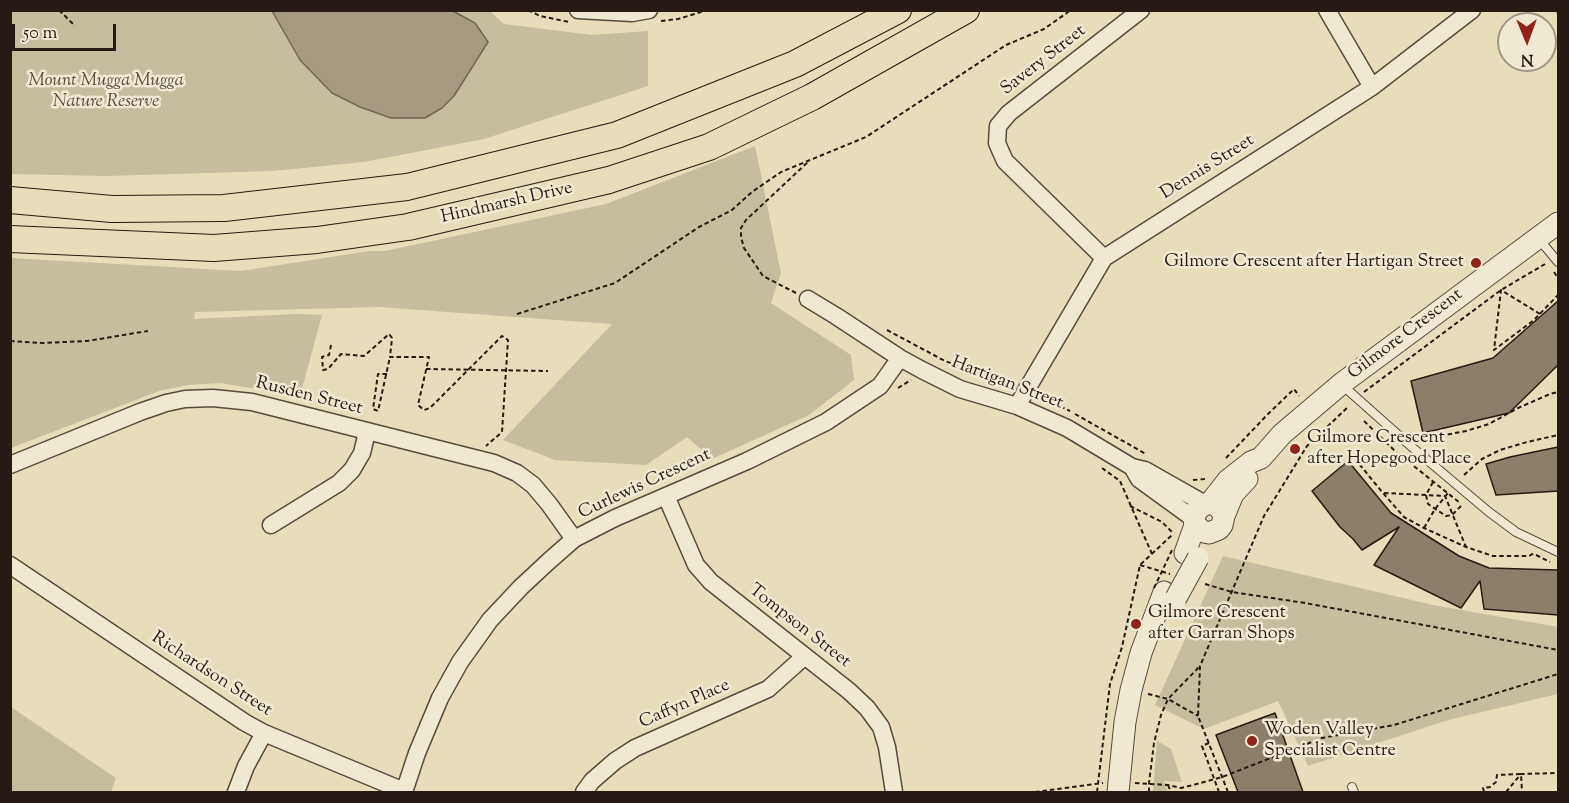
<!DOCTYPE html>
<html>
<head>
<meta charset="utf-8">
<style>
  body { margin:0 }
  #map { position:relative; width:1569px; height:803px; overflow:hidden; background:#e7ddbb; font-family:"Sorts Mill Goudy",serif }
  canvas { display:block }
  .frame { position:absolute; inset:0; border:12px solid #271a14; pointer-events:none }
  .north { position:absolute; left:1497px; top:12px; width:60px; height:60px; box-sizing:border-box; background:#efe9d3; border:2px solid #9f9687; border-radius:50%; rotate:179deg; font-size:16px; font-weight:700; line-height:24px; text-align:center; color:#271a14 }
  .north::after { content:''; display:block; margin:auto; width:21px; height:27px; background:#8f2418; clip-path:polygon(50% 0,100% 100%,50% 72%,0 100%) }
  .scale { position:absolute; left:12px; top:24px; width:104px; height:27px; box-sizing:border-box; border:3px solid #271a14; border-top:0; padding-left:8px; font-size:18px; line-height:21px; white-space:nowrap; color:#271a14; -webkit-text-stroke:4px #efe9d3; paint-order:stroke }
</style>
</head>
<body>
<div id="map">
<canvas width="1569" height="803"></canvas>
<div class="frame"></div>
<div class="north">N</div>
<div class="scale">50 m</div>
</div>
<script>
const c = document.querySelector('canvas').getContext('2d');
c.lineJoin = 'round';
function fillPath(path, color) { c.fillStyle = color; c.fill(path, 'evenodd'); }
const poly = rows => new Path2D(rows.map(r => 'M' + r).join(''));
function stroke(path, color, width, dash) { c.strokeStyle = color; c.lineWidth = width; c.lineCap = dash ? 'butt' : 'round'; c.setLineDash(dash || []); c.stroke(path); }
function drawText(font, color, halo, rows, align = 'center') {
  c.font = font + ' "Sorts Mill Goudy",serif'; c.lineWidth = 5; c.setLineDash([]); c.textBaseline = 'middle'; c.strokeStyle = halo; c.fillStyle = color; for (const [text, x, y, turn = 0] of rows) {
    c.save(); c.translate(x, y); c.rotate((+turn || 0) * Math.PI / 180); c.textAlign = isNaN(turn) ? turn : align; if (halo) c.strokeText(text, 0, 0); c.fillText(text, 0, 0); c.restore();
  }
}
fillPath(poly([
  [489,10,504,24,592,35,648,31,648,86,484,139,364,162,273,171,107,176,11,174,11,11],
  [755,146,781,273,771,303,851,355,854,380,809,415,712,459,687,437,646,465,555,460,503,440,612,324,379,307,195,312,194,319,296,314,322,315,300,396,220,383,188,385,159,391,11,448,11,258,241,271,369,251,385,251,606,204],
  [1223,556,1433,605,1558,627,1558,694,1448,720,1308,766,1278,701,1204,729,1155,705],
  [11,707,116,778,111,792,11,792],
  [1157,741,1171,749,1182,782,1164,781,1168,792,1153,792]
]), '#c6bc9f');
const water = poly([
  [272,11,453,11,475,23,488,42,454,96,442,108,425,118,391,118,360,107,332,93,300,60,272,11]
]);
fillPath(water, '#a69b82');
stroke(water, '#736756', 1.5);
const building = poly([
  [1558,301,1558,365,1509,413,1423,433,1411,381,1493,358,1558,301],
  [1558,447,1558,491,1496,495,1486,464,1510,457,1558,447],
  [1348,461,1391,513,1459,556,1489,568,1558,570,1558,615,1484,609,1480,581,1461,608,1374,565,1399,527,1362,550,1353,539,1340,527,1312,491,1348,461],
  [1275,713,1303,792,1238,792,1216,735,1275,713]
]);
fillPath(building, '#8b7f6b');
stroke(building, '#271a14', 1.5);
const service = poly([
  [1538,238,1558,262],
  [1341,384,1413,448,1489,512,1516,532,1558,552],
  [1352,787,1354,792]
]);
const minor = poly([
  [578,10,632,13,649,10],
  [1327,10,1372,87],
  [1104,258,1005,161,997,143,998,126,1009,113,1141,10],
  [808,299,836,316,900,358,922,370,960,389,1017,406,1067,428,1132,467,1145,470,1205,504],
  [1017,406,1104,258,1372,87,1472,10],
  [10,465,140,412,166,403,185,399,213,398,252,402,494,463,517,473,533,485,549,504,574,539],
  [1132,467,1139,479,1194,519],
  [666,496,696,565,711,582,849,691,867,708,881,727,887,747,894,792],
  [271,525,339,483,352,470,362,453,367,432],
  [10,565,244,722,264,733,404,791],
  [236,792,246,766,264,733],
  [404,792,417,753,440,698,460,662,490,620,521,587,549,561,574,539,615,518,747,461,826,422,880,386,900,358],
  [584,792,592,781,615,761,635,748,768,689,805,656]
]);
const tertiary = poly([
  [1210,503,1228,480,1251,462,1261,458,1282,434,1341,384,1558,223],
  [1224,516,1222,511,1215,504,1205,504,1197,510,1194,519,1195,525,1204,532,1209,533,1219,529,1222,525,1224,516,1233,494,1247,479],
  [1185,553,1195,525],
  [1118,792,1125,722,1131,690,1141,653,1164,592]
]);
const primary = poly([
  [10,200,112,209,224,208,407,187,617,135,795,64,898,10],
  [10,239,214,248,317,240,408,227,609,180,709,147,812,97,966,10]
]);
stroke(service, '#574b3e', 10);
stroke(minor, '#574b3e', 19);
stroke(tertiary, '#574b3e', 23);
stroke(primary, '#271a14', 28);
stroke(poly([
  [59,10,75,26],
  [528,10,540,16,569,22],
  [1557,10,1558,14],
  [661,21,678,19,708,10],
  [1554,272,1558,278],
  [796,293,763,276,744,248,741,237,741,228,746,220,809,161],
  [517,314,615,283,699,227,732,210,752,192,781,172,866,137,1006,45,1044,29,1071,10],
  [1540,314,1501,290,1494,350,1534,320,1558,295],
  [887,330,945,361,1013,386],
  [10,341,42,343,87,341,148,331],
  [331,345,329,355,322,357,323,370,328,369,341,354,364,356,389,334,392,338,390,357,429,357,418,405,424,410,430,408,502,336,508,340,502,432,486,446],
  [426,369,548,371],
  [387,374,378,374,373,409,378,411,390,357],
  [898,388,911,380],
  [1364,392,1501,290,1545,264],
  [1040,397,1070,411],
  [1075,414,1146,454],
  [1364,421,1395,451,1460,503],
  [1420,440,1421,437,1425,436,1445,435,1466,431,1489,424,1518,408,1550,394,1558,392],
  [1362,457,1360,465,1383,493,1404,517,1424,528,1466,547,1493,556,1529,556,1534,553],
  [1226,458,1268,414,1294,389,1299,396],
  [1102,468,1120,481,1152,554],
  [1464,475,1482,459,1500,450,1527,442,1558,435],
  [1193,480,1205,479],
  [1433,482,1426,495,1428,504,1446,516,1452,515,1462,505],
  [1384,493,1445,496,1466,547],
  [1130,506,1162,522,1173,533],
  [1424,528,1435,509,1448,493],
  [1536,555,1550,562],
  [1140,565,1170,574],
  [1205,584,1232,592,1305,603,1558,650],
  [1148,694,1168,699,1200,666],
  [1209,743,1202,746,1219,792],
  [1135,783,1168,785,1181,788,1193,785,1222,777,1322,738,1394,725,1558,674],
  [1168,785,1171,792],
  [1035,792,1103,783],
  [1097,792,1110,684,1122,647,1140,565,1172,535],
  [1149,792,1149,783,1154,743,1161,715,1168,699,1198,716],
  [1228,792,1198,716,1200,666,1264,516,1307,446,1349,406],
  [1484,792,1483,788,1490,787,1496,782,1497,775,1521,774,1522,792],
  [1506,792,1521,774,1558,773]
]), '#271a14', 2, [4.5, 3]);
stroke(service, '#efe9d3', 8);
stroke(minor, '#efe9d3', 16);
stroke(tertiary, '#efe9d3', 21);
stroke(primary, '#e7ddbb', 26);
const tertiaryBridge = poly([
  [1176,598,1198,558]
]);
stroke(tertiaryBridge, '#574b3e', 23, []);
stroke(poly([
  [1154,588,1173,548]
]), '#271a14', 2, [4.5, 3]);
stroke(tertiaryBridge, '#efe9d3', 21);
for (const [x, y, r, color] of [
  [1476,263,6,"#8f2418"],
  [1295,449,6,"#8f2418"],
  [1136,624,6,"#8f2418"],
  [1252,741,6,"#8f2418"]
]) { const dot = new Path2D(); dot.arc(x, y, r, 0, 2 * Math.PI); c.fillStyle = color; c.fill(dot); stroke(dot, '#efe9d3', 2); }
drawText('18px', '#271a14', '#efe9d3', [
  ["Savery Street",1044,61,-38],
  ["Dennis Street",1208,168,-32],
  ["Hindmarsh Drive",507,204,-13],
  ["Gilmore Crescent",1406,335,-37],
  ["Hartigan Street",1007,384,21],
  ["Rusden Street",309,397,14],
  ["Curlewis Crescent",645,485,-25],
  ["Tompson Street",799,627,38],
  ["Richardson Street",211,675,33],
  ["Caffyn Place",685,705,-24]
]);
drawText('italic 18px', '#574b3e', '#efe9d3', [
  ["Mount Mugga Mugga",106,82],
  ["Nature Reserve",106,103]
]);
drawText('18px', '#271a14', '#efe9d3', [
  ["Gilmore Crescent after Hartigan Street",1464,263,"right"],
  ["Gilmore Crescent",1307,439],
  ["after Hopegood Place",1307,460],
  ["Gilmore Crescent",1148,614],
  ["after Garran Shops",1148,635],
  ["Woden Valley",1264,731],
  ["Specialist Centre",1264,752]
], 'left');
</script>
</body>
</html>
